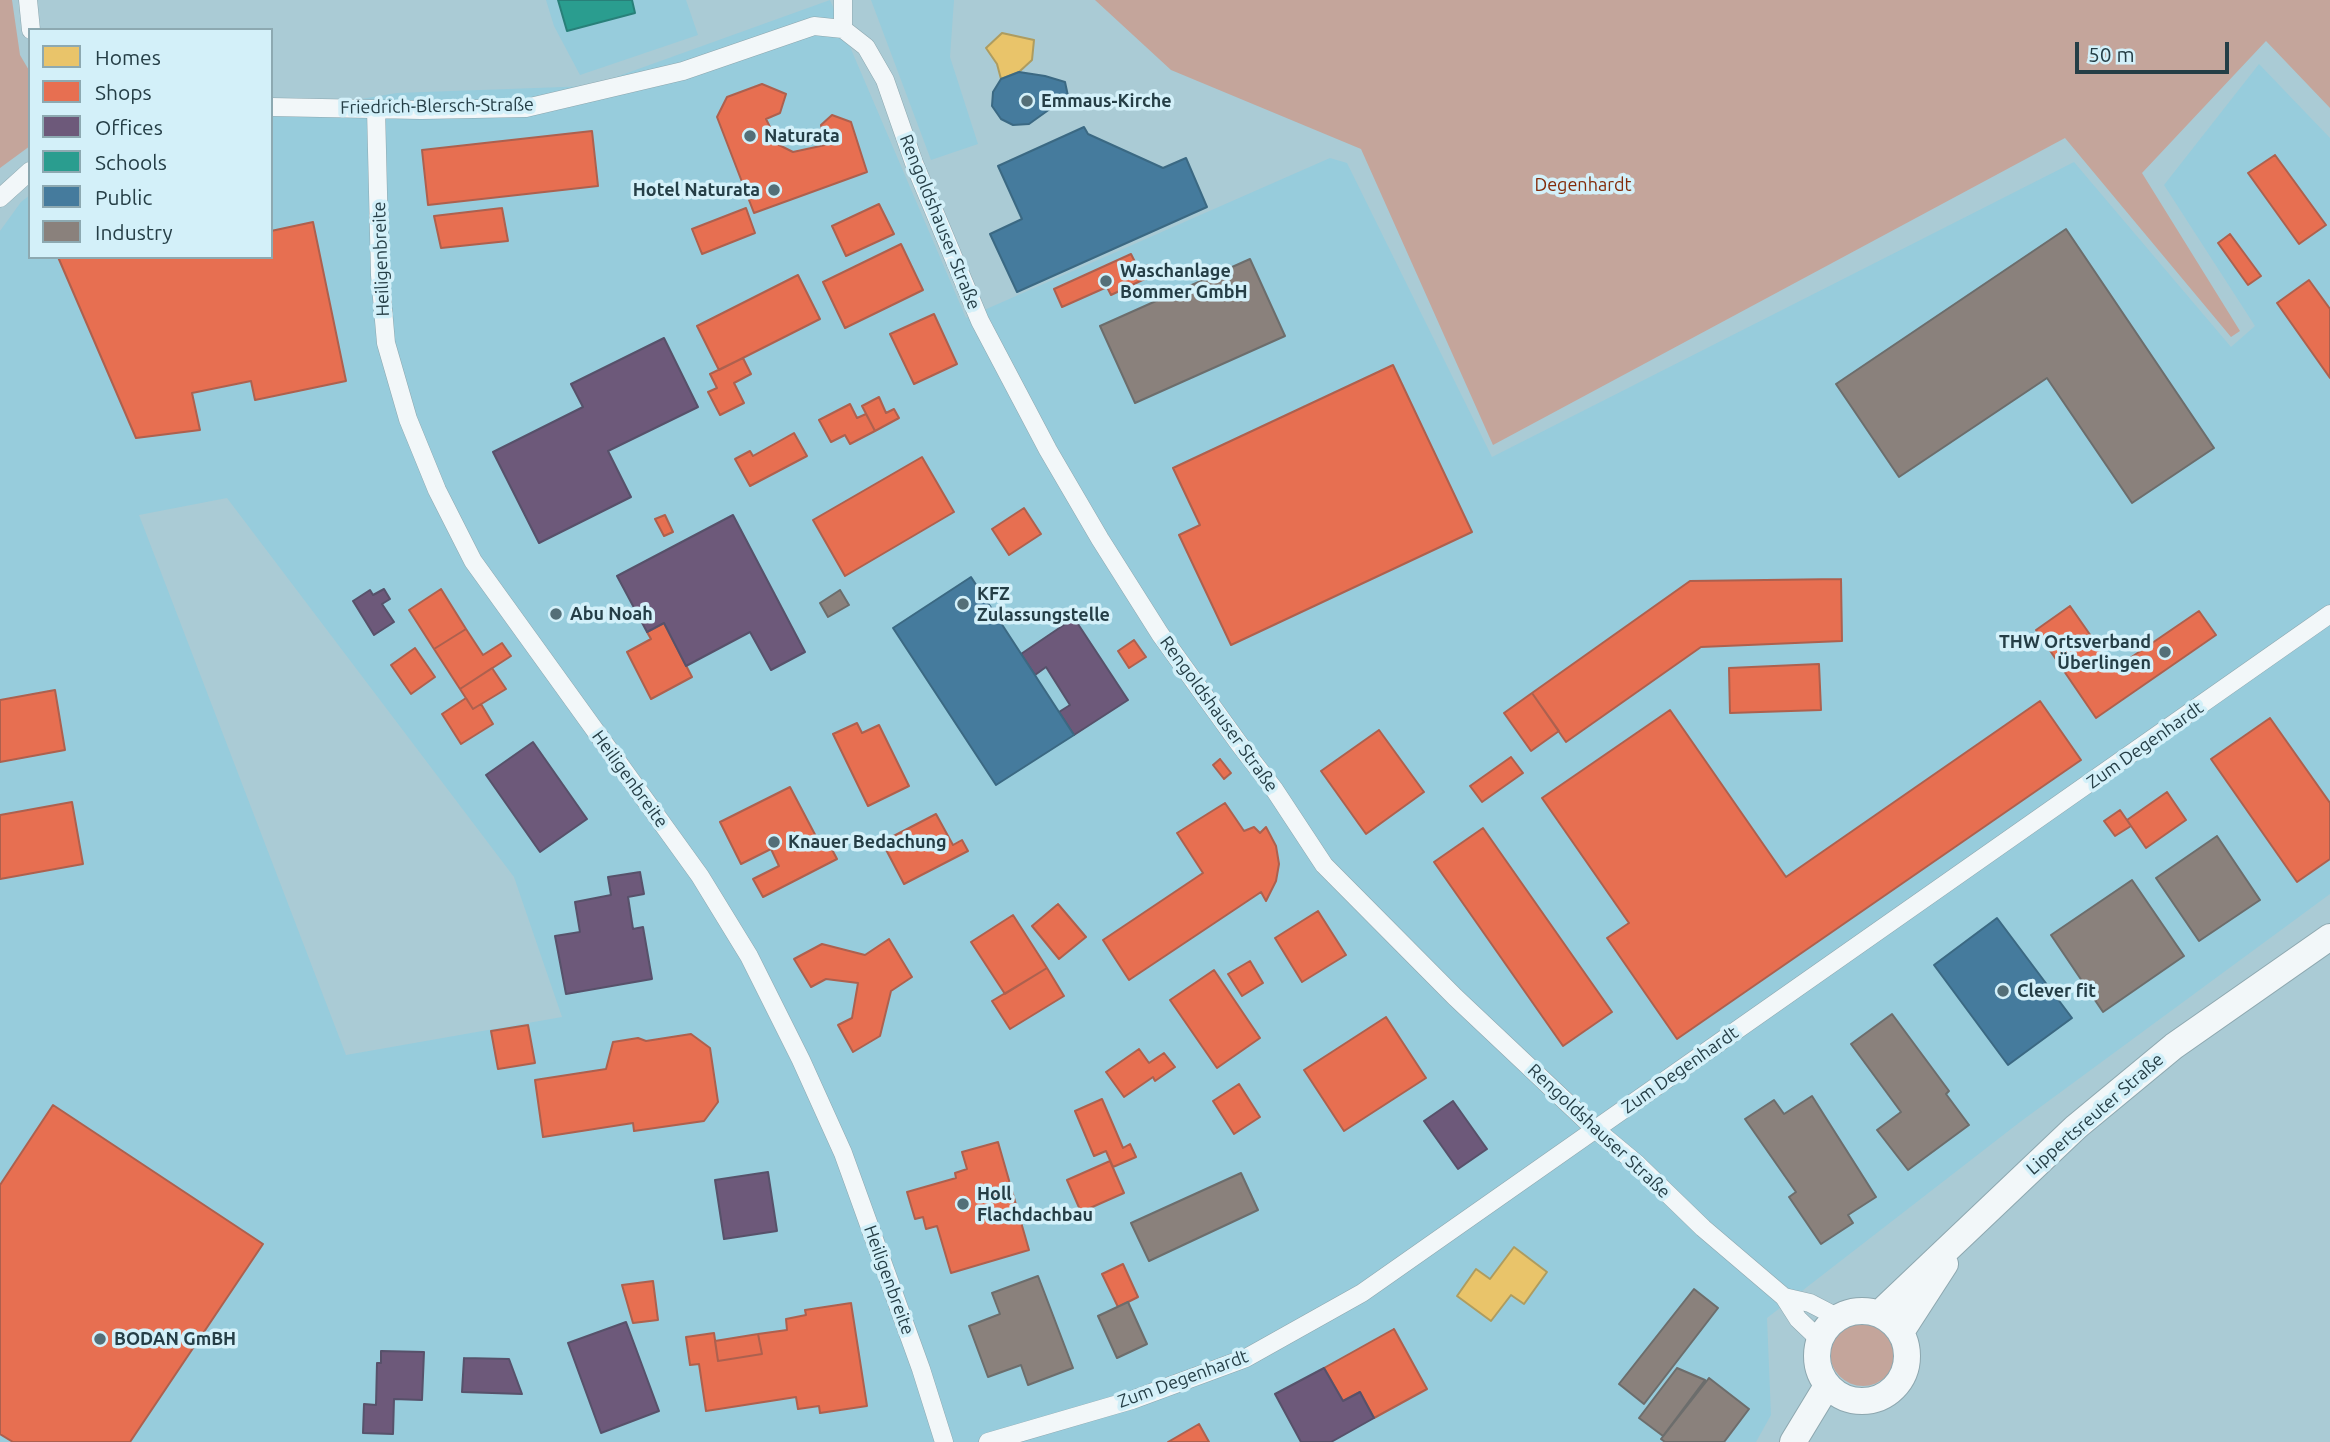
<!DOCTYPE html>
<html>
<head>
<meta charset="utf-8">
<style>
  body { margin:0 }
  #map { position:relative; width:2330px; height:1442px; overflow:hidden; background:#aacbd5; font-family:Ubuntu,sans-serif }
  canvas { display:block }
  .legend { position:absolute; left:28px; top:28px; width:245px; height:231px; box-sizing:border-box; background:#d3f0f9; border:2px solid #8da9b1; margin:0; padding:9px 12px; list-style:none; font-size:21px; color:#253e46 }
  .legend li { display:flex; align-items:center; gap:14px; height:35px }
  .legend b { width:35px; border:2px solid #8da9b1 }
  .scale { position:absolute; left:2075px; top:42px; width:154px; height:32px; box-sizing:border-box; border:4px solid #253e46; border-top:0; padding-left:9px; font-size:21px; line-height:24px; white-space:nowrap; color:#253e46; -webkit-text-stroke:5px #d3f0f9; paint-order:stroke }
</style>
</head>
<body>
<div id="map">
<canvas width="2330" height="1442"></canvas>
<ul class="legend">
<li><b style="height:19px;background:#e9c46a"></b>Homes</li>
<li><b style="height:19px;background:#e76f51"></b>Shops</li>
<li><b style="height:19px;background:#6d597a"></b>Offices</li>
<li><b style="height:19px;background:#2a9d8f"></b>Schools</li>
<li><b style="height:19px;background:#457b9d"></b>Public</li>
<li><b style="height:19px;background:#8a817c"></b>Industry</li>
</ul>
<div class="scale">50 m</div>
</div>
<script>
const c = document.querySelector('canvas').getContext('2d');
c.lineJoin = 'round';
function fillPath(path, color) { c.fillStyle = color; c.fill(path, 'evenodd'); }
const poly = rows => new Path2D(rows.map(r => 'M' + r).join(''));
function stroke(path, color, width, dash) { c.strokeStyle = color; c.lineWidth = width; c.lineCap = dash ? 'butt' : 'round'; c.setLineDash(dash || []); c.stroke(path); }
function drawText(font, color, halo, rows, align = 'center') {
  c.font = font + ' Ubuntu,sans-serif'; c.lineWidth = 7; c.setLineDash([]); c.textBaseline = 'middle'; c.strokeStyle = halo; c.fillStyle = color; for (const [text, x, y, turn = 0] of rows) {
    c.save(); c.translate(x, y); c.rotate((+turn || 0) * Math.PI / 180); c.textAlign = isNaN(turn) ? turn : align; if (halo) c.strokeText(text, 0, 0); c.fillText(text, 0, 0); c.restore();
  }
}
fillPath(poly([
  [546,0,686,0,698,35,580,75,554,26],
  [830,0,966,318,1330,158,1347,163,1492,457,2074,162,2231,347,2255,326,2164,185,2259,64,2330,138,2330,894,2020,1122,1767,1318,1771,1415,1756,1442,0,1442,0,231,21,202,30,195,30,257,271,257,271,114,397,93,591,86],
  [227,498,514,877,562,1017,346,1055,139,515],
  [871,0,954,0,950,57,978,144,931,160]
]), '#97ccdc');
fillPath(poly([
  [0,0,12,0,20,55,30,72,30,146,0,168],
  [1095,0,2330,0,2330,108,2266,41,2142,173,2240,331,2231,337,2065,138,1493,445,1361,149,1171,70],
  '1830 1353a33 33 0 1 1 66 0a33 33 0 1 1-66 0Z'
]), '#c4a59b');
const homes = poly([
  [1002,33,1034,40,1032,60,1019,72,1001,79,997,64,986,48,1002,33],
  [1514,1247,1547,1272,1524,1304,1511,1295,1491,1321,1457,1296,1476,1269,1490,1279,1514,1247]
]);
fillPath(homes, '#e9c46a');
stroke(homes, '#ae9c5f', 2);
const shops = poly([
  [762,84,786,94,780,113,766,119,779,145,793,152,825,145,821,125,832,115,851,122,867,172,754,213,717,117,727,97,762,84],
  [592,131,598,186,428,205,422,150,592,131],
  [2275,155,2326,225,2299,244,2248,173,2275,155],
  [879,204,894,234,846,256,832,226,879,204],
  [502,208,508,241,441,248,434,216,502,208],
  [746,208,755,233,702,254,692,229,746,208],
  [313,222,346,381,255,400,251,381,192,393,200,430,136,438,58,257,271,257,271,231,313,222],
  [2230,234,2261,276,2248,285,2218,243,2230,234],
  [901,244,923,290,845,328,823,282,901,244],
  [1131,254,1139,270,1148,265,1153,275,1111,295,1107,287,1062,307,1054,289,1131,254],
  [798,275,820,319,719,370,697,326,798,275],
  [2309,280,2330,309,2330,378,2277,303,2309,280],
  [934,314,957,364,914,384,890,334,934,314],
  [743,358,751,374,734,383,744,403,720,415,708,392,717,388,710,374,743,358],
  [1393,365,1472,532,1231,645,1179,535,1200,525,1173,468,1393,365],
  [879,397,886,413,894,409,899,418,875,431,862,406,879,397],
  [850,404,857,418,866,414,875,431,850,444,845,435,831,442,819,420,850,404],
  [794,433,807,456,750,486,735,459,750,451,753,456,794,433],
  [922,457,954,512,845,576,813,520,922,457],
  [1024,508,1041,534,1009,555,992,529,1024,508],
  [665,515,673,532,664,536,655,519,665,515],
  [1841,579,1842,641,1701,647,1566,742,1532,693,1690,581,1841,579],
  [441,589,466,629,434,649,409,610,441,589],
  [2070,606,2114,669,2199,611,2216,635,2096,718,2036,630,2070,606],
  [664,623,692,677,651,699,627,652,651,639,647,632,664,623],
  [466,629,483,655,502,643,511,656,460,689,434,649,466,629],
  [1134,640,1146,657,1129,668,1118,651,1134,640],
  [415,648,435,677,411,694,391,665,415,648],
  [1819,664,1821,710,1730,713,1729,668,1819,664],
  [492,668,506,689,473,709,460,689,492,668],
  [55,690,65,750,0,762,0,700,55,690],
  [1532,693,1559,731,1531,751,1504,713,1532,693],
  [466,698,473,709,481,704,493,724,461,744,442,714,466,698],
  [2040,701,2081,760,1677,1039,1607,938,1629,923,1542,798,1670,710,1786,877,2040,701],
  [2270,718,2330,803,2330,859,2297,882,2211,759,2270,718],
  [857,723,862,733,879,725,909,786,868,806,833,734,857,723],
  [1379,730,1424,792,1366,834,1321,771,1379,730],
  [1511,757,1523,773,1482,802,1470,786,1511,757],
  [1220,759,1231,773,1224,779,1213,765,1220,759],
  [790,787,820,844,827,840,837,859,763,897,753,879,779,866,771,849,741,864,720,822,790,787],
  [2167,792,2186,820,2146,848,2127,820,2167,792],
  [72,802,83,864,0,879,0,815,72,802],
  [1225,803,1244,831,1254,827,1260,833,1266,827,1276,846,1279,864,1276,881,1266,901,1261,892,1129,980,1103,940,1203,873,1177,833,1225,803],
  [2120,810,2131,826,2115,836,2104,821,2120,810],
  [936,814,953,845,962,840,968,851,904,884,882,842,936,814],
  [1483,828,1612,1012,1563,1046,1434,862,1483,828],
  [1058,904,1086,937,1059,959,1032,926,1058,904],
  [1318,911,1346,955,1302,982,1275,938,1318,911],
  [1013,915,1047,968,1005,994,971,942,1013,915],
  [889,939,912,977,891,991,880,1036,853,1052,838,1025,852,1018,858,983,826,979,811,987,794,959,822,944,865,955,889,939],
  [1250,961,1263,983,1242,996,1228,974,1250,961],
  [1047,968,1064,996,1010,1029,992,1001,1047,968],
  [1214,970,1260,1038,1217,1068,1170,1000,1214,970],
  [1386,1017,1426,1078,1344,1131,1304,1070,1386,1017],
  [528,1025,535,1063,498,1069,491,1031,528,1025],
  [691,1034,710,1048,718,1102,704,1121,634,1131,633,1123,543,1137,535,1080,606,1069,613,1042,638,1038,646,1041,691,1034],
  [1139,1049,1149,1063,1164,1053,1175,1067,1155,1081,1153,1077,1124,1097,1106,1072,1139,1049],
  [1239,1084,1260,1117,1234,1134,1213,1101,1239,1084],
  [1102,1099,1123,1148,1130,1144,1136,1157,1113,1167,1106,1151,1094,1156,1075,1111,1102,1099],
  [53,1105,263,1244,130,1442,13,1442,0,1434,0,1185,53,1105],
  [998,1142,1029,1250,951,1273,937,1226,926,1229,923,1217,915,1219,907,1192,956,1178,955,1173,967,1169,962,1152,998,1142],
  [1110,1161,1124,1193,1081,1212,1067,1180,1110,1161],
  [1123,1264,1138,1297,1118,1307,1102,1274,1123,1264],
  [653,1281,658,1320,633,1323,622,1285,653,1281],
  [851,1303,867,1406,820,1413,819,1406,798,1409,796,1397,706,1411,699,1364,690,1365,686,1337,714,1333,718,1361,762,1354,758,1334,787,1330,786,1319,806,1315,805,1310,851,1303],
  [1394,1329,1427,1389,1374,1418,1360,1392,1343,1401,1324,1368,1394,1329],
  [758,1334,762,1354,718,1361,715,1341,758,1334],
  [1199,1424,1209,1442,1168,1442,1199,1424]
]);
fillPath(shops, '#e76f51');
stroke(shops, '#ad604e', 2);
const offices = poly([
  [664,338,698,407,608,451,631,497,539,543,493,452,583,407,571,384,664,338],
  [733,515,805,652,771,670,750,632,686,666,664,623,647,632,617,576,733,515],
  [384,589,390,599,382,604,394,622,374,635,353,601,370,590,373,595,384,589],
  [1074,618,1128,700,1074,735,1059,712,1070,705,1046,667,1035,675,1021,654,1074,618],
  [533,742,587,819,540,852,486,775,533,742],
  [640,872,644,894,628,897,633,929,643,927,652,979,566,994,555,936,580,932,575,902,611,895,608,877,640,872],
  [1453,1101,1487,1149,1458,1169,1424,1121,1453,1101],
  [768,1172,777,1231,724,1239,715,1180,768,1172],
  [626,1322,659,1411,601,1433,568,1343,626,1322],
  [381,1351,424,1352,422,1400,394,1399,393,1434,363,1433,364,1404,376,1405,377,1363,381,1363,381,1351],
  [464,1358,509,1359,522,1394,462,1392,464,1358],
  [1324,1368,1343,1401,1360,1392,1374,1418,1331,1442,1301,1442,1275,1394,1324,1368]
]);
fillPath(offices, '#6d597a');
stroke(offices, '#57516a', 2);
const schools = poly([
  [558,0,632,0,635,13,567,31,558,0]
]);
fillPath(schools, '#2a9d8f');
stroke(schools, '#288079', 2);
const public = poly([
  [1019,72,1045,76,1065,82,1068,96,1029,124,1013,125,1001,119,992,106,993,92,1001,79,1019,72],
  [1084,127,1088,134,1163,168,1186,158,1207,207,1017,292,990,234,1022,219,998,166,1084,127],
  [971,577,1074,735,996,785,893,628,971,577],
  [1997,918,2072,1018,2008,1065,1934,965,1997,918]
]);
fillPath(public, '#457b9d');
stroke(public, '#3b6983', 2);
const industry = poly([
  [2066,229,2214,448,2132,503,2047,378,1899,477,1836,384,2066,229],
  [1250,259,1285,336,1135,403,1100,326,1250,259],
  [840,590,849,605,828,617,820,603,840,590],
  [2217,836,2260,900,2199,941,2156,878,2217,836],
  [2132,880,2184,956,2103,1012,2051,935,2132,880],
  [1892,1014,1949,1091,1946,1094,1969,1125,1908,1170,1877,1130,1901,1112,1851,1044,1892,1014],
  [1812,1096,1876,1197,1848,1215,1853,1223,1821,1244,1789,1197,1796,1192,1745,1119,1774,1100,1784,1114,1812,1096],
  [1241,1173,1258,1210,1149,1261,1131,1223,1241,1173],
  [1038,1276,1073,1368,1028,1385,1021,1365,988,1377,969,1326,1000,1314,992,1293,1038,1276],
  [1694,1289,1718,1308,1644,1404,1619,1384,1694,1289],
  [1128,1302,1147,1344,1117,1358,1098,1316,1128,1302],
  [1677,1368,1705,1380,1663,1436,1639,1418,1677,1368],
  [1709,1378,1749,1409,1724,1442,1665,1442,1661,1439,1709,1378]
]);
fillPath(industry, '#8a817c');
stroke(industry, '#6c6d6c', 2);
const street = poly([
  [28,0,31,30],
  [843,29,866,47,885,80,914,163,980,321,1048,450,1100,539,1160,634,1240,745,1274,789,1324,865,1455,997,1595,1129,1637,1164,1703,1228,1784,1297,1798,1319,1819,1339],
  [843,29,843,0],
  [271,107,421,110,526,108,683,71,814,26,843,29],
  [376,109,380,275,386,343,408,419,437,490,473,561,700,876,749,956,801,1060,843,1153,921,1369,944,1442],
  [0,198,30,171],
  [1784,1297,1810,1303,1837,1317],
  [988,1442,1132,1400,1246,1358,1362,1293,2330,614]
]);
const secondary = poly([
  '1817 1356a45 45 0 1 1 90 0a45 45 0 1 1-90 0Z',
  [1879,1314,2076,1127,2174,1046,2330,937],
  [1901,1332,1945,1264],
  [1793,1442,1827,1386]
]);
stroke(street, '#8da7af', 19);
stroke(secondary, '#8da7af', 28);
stroke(street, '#f2f7f9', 18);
stroke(secondary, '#f2f7f9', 26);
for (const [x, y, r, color] of [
  [1027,101,7,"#546f78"],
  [750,136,7,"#546f78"],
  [774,190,7,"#546f78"],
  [1106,281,7,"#546f78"],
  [963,604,7,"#546f78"],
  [556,614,7,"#546f78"],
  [2165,652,7,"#546f78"],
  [774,842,7,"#546f78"],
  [2003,991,7,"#546f78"],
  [963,1204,7,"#546f78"],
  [100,1339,7,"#546f78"]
]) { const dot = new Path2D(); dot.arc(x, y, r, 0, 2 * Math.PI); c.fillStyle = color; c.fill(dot); stroke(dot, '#d3f0f9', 2.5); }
drawText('bold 18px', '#253e46', '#d3f0f9', [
  ["Emmaus-Kirche",1041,101],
  ["Naturata",764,136],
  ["Hotel Naturata",760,190,"right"],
  ["Waschanlage",1120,271],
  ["Bommer GmbH",1120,292],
  ["KFZ",977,594],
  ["Zulassungstelle",977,615],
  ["Abu Noah",570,614],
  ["THW Ortsverband",2151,642,"right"],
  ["Überlingen",2151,663,"right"],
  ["Knauer Bedachung",788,842],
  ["Clever fit",2017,991],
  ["Holl",977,1194],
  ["Flachdachbau",977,1215],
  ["BODAN GmBH",114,1339]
], 'left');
drawText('18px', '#253e46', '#d3f0f9', [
  ["Friedrich-Blersch-Straße",437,106,-1],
  ["Rengoldshauser Straße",940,222,68],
  ["Heiligenbreite",381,259,-92],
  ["Rengoldshauser Straße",1219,714,54],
  ["Zum Degenhardt",2145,745,-35],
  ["Heiligenbreite",630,779,54],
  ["Zum Degenhardt",1680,1070,-35],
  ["Lippertsreuter Straße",2095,1114,-41],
  ["Rengoldshauser Straße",1599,1131,43],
  ["Heiligenbreite",889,1280,70],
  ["Zum Degenhardt",1183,1379,-20]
]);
drawText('18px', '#832b09', '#d3f0f9', [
  ["Degenhardt",1583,185]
]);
</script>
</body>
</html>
